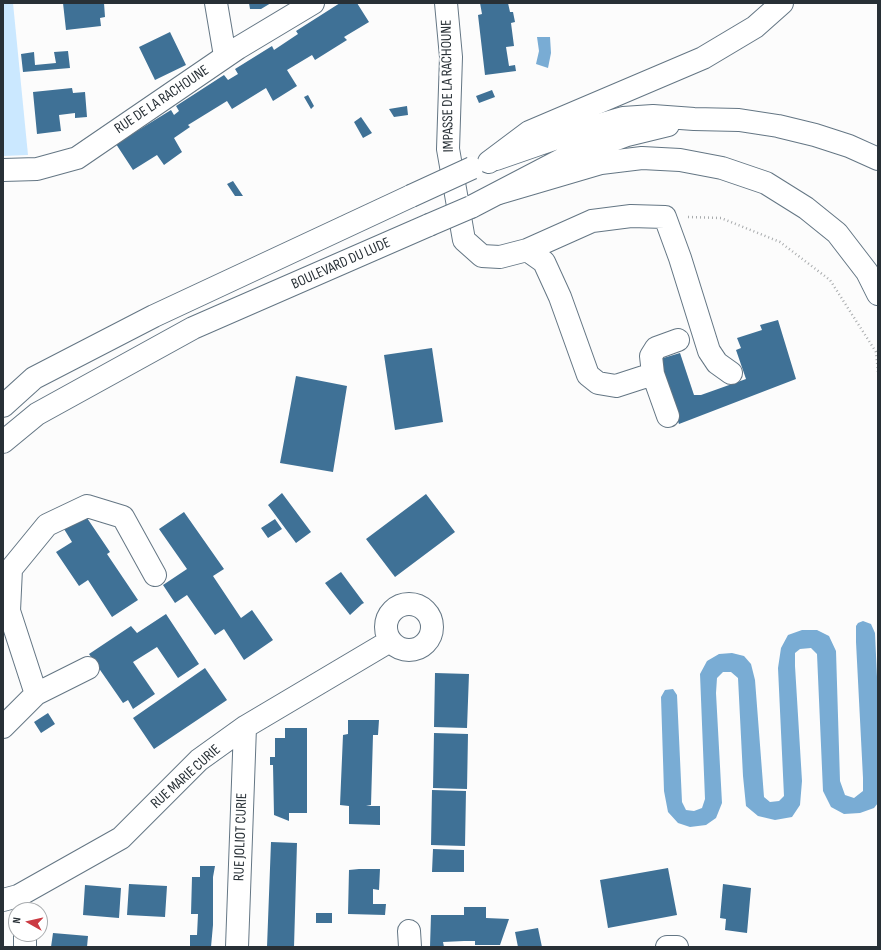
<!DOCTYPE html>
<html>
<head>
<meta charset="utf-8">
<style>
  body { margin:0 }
  #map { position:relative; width:881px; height:950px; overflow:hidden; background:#fcfcfc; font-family:"Sofia Sans Condensed",sans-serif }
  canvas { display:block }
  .frame { position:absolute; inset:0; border:4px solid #283036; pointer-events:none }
  .north { position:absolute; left:8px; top:902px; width:40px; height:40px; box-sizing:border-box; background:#fff; border:1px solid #a9acaf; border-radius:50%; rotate:278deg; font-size:11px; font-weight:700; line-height:16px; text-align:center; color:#283036 }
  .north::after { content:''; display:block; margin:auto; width:14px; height:18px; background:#cb3b43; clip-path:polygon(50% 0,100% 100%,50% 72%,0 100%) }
</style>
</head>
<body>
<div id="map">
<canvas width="881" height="950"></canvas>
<div class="frame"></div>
<div class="north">N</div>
</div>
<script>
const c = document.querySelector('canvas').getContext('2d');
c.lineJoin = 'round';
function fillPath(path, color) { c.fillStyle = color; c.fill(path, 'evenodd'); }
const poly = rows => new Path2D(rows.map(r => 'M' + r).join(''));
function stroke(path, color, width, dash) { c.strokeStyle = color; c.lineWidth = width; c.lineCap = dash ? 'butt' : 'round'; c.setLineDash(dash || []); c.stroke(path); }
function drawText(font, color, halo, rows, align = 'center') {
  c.font = font + ' "Sofia Sans Condensed",sans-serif'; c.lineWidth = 4; c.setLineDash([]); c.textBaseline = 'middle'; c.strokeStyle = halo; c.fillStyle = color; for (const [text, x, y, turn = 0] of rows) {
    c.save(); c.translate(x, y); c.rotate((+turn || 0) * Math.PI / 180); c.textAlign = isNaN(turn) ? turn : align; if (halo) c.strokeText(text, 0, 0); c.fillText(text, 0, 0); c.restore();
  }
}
fillPath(poly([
  [3,3,13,3,28,155,3,156]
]), '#cbe8ff');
fillPath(poly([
  [537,37,550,37,551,53,548,68,536,64,539,51],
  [863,621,871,624,875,633,878,699,878,803,874,808,860,813,844,814,831,807,823,791,817,654,811,648,800,649,795,653,795,666,802,781,800,805,792,817,775,820,758,816,746,806,743,776,738,678,731,672,723,672,717,678,716,693,722,803,716,818,706,825,690,827,678,823,668,812,664,791,661,697,665,690,673,689,677,695,682,802,686,810,694,811,702,808,705,799,700,674,707,661,719,654,732,653,744,656,751,664,755,680,764,797,770,802,779,801,784,796,778,668,781,648,788,635,802,630,817,630,829,636,836,651,840,781,845,795,854,798,863,791,863,778,856,642,856,626,858,623]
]), '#79acd4');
fillPath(poly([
  [63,3,104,3,105,17,100,18,101,26,66,30],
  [249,3,271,3,261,9,250,9],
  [340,3,357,3,369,22,344,37,347,40,315,60,312,55,287,70,297,86,273,101,266,88,232,109,227,101,188,125,190,127,174,138,182,152,164,165,157,155,133,170,116,144,171,110,174,115,179,111,176,106,224,75,228,80,238,74,235,69,272,46,274,50,298,34,296,31],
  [480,3,508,3,510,12,513,12,515,22,511,23,514,46,506,47,509,66,515,65,516,71,485,75,478,15,482,14],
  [170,32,186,65,155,80,139,47],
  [68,51,70,68,23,72,21,54,34,52,35,65,56,63,54,52],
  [72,88,73,93,85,92,87,117,75,118,75,113,59,115,61,131,37,134,33,92],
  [492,90,495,97,479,103,476,96],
  [308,95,314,106,311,109,304,97],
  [407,106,408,115,394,117,389,109],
  [361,117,372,133,363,138,354,122],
  [233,181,243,196,235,196,227,184],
  [778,320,796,379,679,424,672,406,661,385,666,378,660,359,680,353,694,395,701,395,746,379,736,350,741,348,737,338,762,330,760,325],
  [432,348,443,422,395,430,384,355],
  [296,376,347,386,333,472,280,463],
  [282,493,311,532,296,543,268,505],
  [426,494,455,532,395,577,366,539],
  [184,512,224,569,213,576,241,618,252,610,273,640,244,660,224,629,215,635,187,595,175,603,163,585,187,569,159,529],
  [85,515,110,552,107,554,138,600,112,617,88,580,79,586,56,552,72,542,64,529],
  [275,519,282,529,268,538,261,528],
  [341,572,364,603,362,604,350,615,325,583],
  [166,614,199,664,178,678,157,647,133,662,155,694,133,709,128,700,123,703,89,654,131,626,137,633],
  [205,668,227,700,154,749,133,718],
  [435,673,469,674,467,728,434,727],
  [48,713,55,724,41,733,34,722],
  [348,720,379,720,378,735,373,735,371,805,366,806,380,806,380,825,349,824,349,806,340,805,343,735,348,734],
  [285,728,307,728,307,813,289,813,289,821,274,815,273,765,270,765,270,757,275,757,275,738,285,738],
  [434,733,468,734,467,789,433,788],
  [432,790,466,791,465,846,431,845],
  [271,842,297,843,294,947,267,947],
  [433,849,464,850,464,872,432,872],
  [200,866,215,866,213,877,213,925,211,947,190,947,190,935,197,935,198,914,191,914,192,877,200,877],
  [668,868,677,915,608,928,600,880],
  [359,869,380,869,379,890,373,889,373,904,386,904,385,915,348,914,349,870],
  [129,884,167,886,165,917,127,915],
  [723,884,751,888,747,933,725,930,726,919,720,918],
  [85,885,121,888,119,918,83,915],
  [464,907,486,907,486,918,509,919,500,945,475,945,475,941,464,941,443,942,444,947,430,947,431,915,464,915],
  [316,913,332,913,332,923,316,923],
  [538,928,542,947,518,947,515,932],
  [53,933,88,936,87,947,51,947]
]), '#3f7196');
const minor = poly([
  [216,3,225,56],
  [446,3,451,57,448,149,464,240,482,256,500,257,527,250,592,221,631,216,665,217,680,258,709,351,717,363,731,373],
  [3,170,37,169,77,158,238,48,313,3],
  [527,250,544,262,560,297,588,375,598,383,616,386,653,374],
  [668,416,653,374,651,356,656,348,678,340],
  '386 627a23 23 0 1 1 46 0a23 23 0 1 1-46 0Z',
  [36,694,9,611,11,569,47,525,87,506,123,517,155,575],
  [3,727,36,694,88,668],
  [3,900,18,896,121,838,199,760,245,727,390,641],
  [409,931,410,947],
  [25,947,25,934],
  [237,947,245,727],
  [667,947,677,947]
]);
const major = poly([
  [496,159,571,133,623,118,653,116,694,119,739,120,778,126,815,135,849,146,878,159],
  [471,207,563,159,627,135,668,125],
  [3,406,34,378,154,316,411,196],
  [3,442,37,414,193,328,429,225]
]);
const highway = poly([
  [489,162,529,132,703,58,755,27,782,3],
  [499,193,601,163,642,158,680,160,722,168,766,183,806,208,837,233,867,272,878,294]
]);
stroke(minor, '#647684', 24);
stroke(major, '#647684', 24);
stroke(highway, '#647684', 24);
stroke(poly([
  [688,217,721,218,780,242,830,280,876,352,878,372]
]), '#a9acae', 2.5, [1, 3]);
stroke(minor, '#fff', 22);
stroke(major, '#fff', 22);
stroke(highway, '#fff', 22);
const majorBridge = poly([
  [411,196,472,168],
  [429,225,471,207]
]);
stroke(majorBridge, '#647684', 24, []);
stroke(majorBridge, '#fff', 22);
drawText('15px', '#283036', '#fff', [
  ["IMPASSE DE LA RACHOUNE",448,86,-91],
  ["RUE DE LA RACHOUNE",162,100,-34],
  ["BOULEVARD DU LUDE",341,264,-24],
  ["RUE MARIE CURIE",186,777,-42],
  ["RUE JOLIOT CURIE",241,837,-88]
]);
</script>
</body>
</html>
